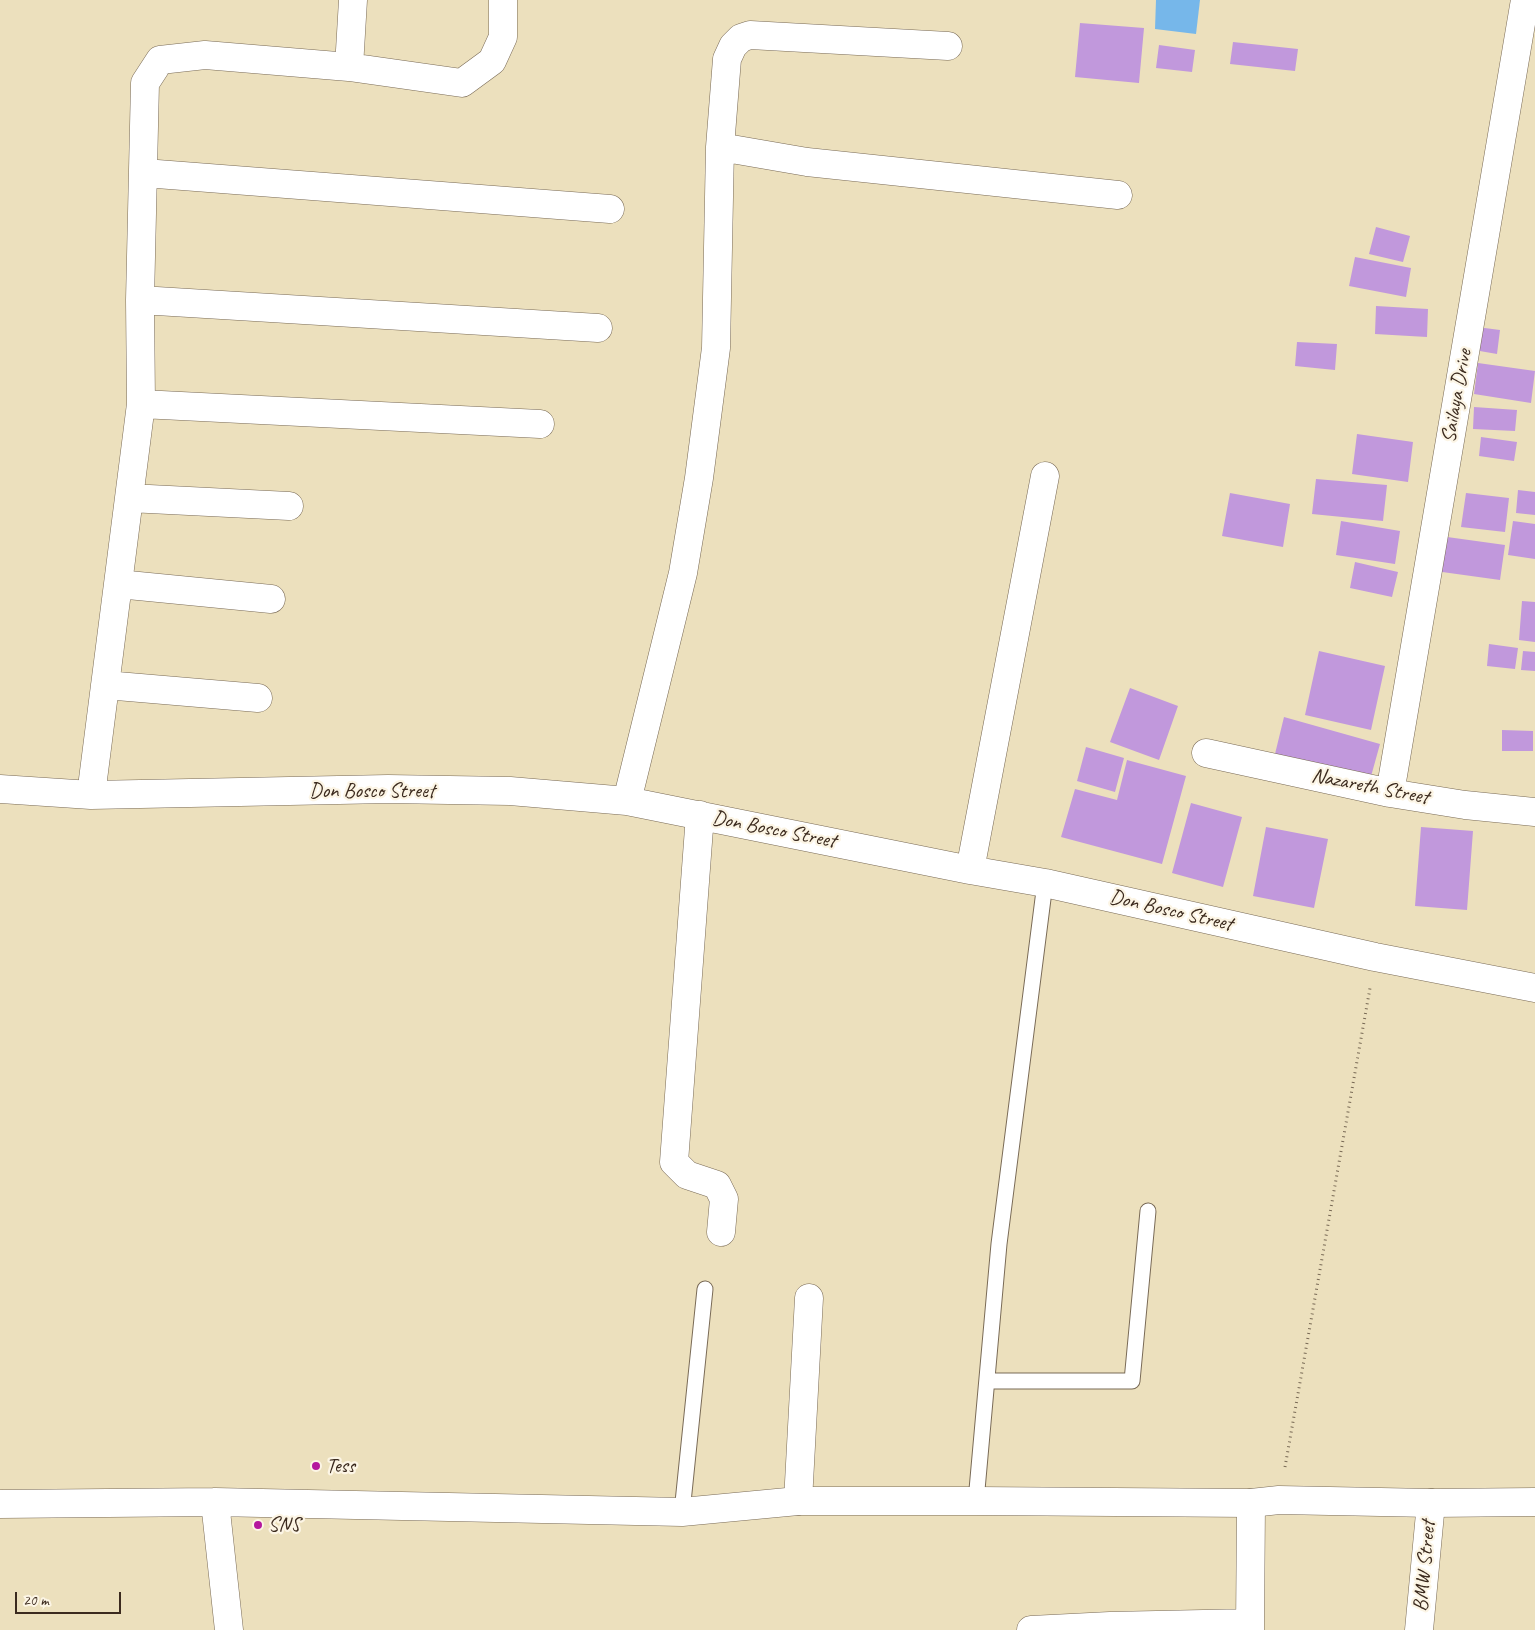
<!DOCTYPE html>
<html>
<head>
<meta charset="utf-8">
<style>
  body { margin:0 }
  #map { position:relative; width:1535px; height:1630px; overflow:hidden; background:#ece0bd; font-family:Caveat,sans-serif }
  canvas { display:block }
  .scale { position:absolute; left:15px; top:1592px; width:106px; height:22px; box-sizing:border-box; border:2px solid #3b2a1e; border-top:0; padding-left:6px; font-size:15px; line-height:18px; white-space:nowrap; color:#3b2a1e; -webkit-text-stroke:4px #fcf5e5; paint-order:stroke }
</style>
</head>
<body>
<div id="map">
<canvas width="1535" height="1630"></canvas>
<div class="scale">20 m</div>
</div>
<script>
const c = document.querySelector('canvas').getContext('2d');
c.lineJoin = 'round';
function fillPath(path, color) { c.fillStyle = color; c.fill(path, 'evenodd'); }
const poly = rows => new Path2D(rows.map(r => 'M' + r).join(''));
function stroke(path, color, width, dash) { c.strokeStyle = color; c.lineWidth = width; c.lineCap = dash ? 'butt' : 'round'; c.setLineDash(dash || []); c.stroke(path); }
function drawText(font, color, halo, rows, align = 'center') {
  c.font = font + ' Caveat,sans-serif'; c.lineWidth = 4.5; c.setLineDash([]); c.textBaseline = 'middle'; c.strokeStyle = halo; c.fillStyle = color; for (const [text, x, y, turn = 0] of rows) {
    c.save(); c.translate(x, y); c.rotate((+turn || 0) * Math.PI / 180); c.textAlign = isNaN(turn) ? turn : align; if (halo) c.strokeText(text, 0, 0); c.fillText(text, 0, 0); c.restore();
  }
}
fillPath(poly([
  [1156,0,1200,0,1196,34,1155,29]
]), '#76b7ea');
fillPath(poly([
  [1080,23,1144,28,1139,83,1075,77],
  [1233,42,1298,49,1295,71,1230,64],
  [1159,45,1195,50,1192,72,1156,68],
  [1376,227,1410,236,1403,262,1369,254],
  [1355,257,1411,268,1406,297,1349,286],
  [1376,306,1428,309,1427,337,1375,334],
  [1477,327,1500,330,1497,354,1474,350],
  [1297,342,1337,344,1335,370,1295,366],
  [1478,363,1535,371,1531,403,1474,394],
  [1474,407,1517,410,1515,431,1473,429],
  [1357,434,1413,442,1408,482,1352,474],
  [1481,437,1517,442,1514,461,1479,456],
  [1316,479,1387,485,1383,521,1312,514],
  [1518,490,1535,492,1535,515,1516,513],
  [1230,493,1290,504,1283,547,1222,536],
  [1466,493,1509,498,1505,532,1461,527],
  [1341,521,1400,531,1395,564,1336,555],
  [1513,521,1535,524,1535,559,1508,555],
  [1440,536,1505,545,1500,580,1435,571],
  [1355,562,1398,572,1392,597,1350,588],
  [1522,601,1535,602,1535,642,1519,640],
  [1489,644,1518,648,1515,669,1487,666],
  [1319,651,1385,666,1371,730,1305,715],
  [1523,651,1535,652,1535,671,1521,670],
  [1130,688,1178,706,1159,760,1110,742],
  [1284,717,1380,744,1370,780,1275,754],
  [1502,730,1533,731,1533,751,1502,751],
  [1086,747,1124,758,1115,792,1077,781],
  [1127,760,1186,776,1162,864,1061,837,1075,789,1117,800],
  [1191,803,1242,817,1223,887,1172,873],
  [1266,827,1328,839,1314,908,1253,896],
  [1421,827,1473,831,1467,910,1415,906]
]), '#c198dc');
const lane = poly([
  [988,1381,1132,1381,1148,1211],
  [976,1501,999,1244,1045,883],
  [682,1512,705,1289]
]);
const street = poly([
  [349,67,353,0],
  [720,147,807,162,1118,195],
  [144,173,610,209],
  [140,300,598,328],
  [141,404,540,424],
  [129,498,289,506],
  [118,584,271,599],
  [105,685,258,698],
  [1206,753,1390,793,1465,805,1535,812],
  [0,789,91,795,388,789,510,791,627,801,970,870,1045,883,1375,957,1535,988],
  [1390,793,1525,0],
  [91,795,141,404,140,300,145,83,160,60,205,55,349,67,462,83,492,61,503,37,503,0],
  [627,801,683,573,699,478,716,348,720,147,727,59,733,46,741,38,750,35,948,46],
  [700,815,674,1162,687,1175,717,1185,724,1199,721,1232],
  [970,870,1045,476],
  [798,1501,809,1298],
  [1031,1630,1110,1626,1250,1623],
  [1250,1630,1251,1503],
  [1419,1630,1431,1503]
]);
const secondary = poly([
  [215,1502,229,1630],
  [0,1504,215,1502,682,1512,798,1501,976,1501,1251,1503,1279,1500,1431,1503,1535,1502]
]);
stroke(lane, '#796a56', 17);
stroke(street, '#796a56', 29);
stroke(secondary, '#796a56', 29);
stroke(poly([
  [1285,1467,1370,988]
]), '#796a56', 3, [1, 4]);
stroke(lane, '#fff', 15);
stroke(street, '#fff', 28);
stroke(secondary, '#fff', 28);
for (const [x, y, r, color] of [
  [316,1466,5,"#b5179e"],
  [258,1525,5,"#b5179e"]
]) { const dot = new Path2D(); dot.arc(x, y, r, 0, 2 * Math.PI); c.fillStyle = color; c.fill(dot); stroke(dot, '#fcf5e5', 2); }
drawText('21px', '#3b2a1e', '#fcf5e5', [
  ["Sailaya Drive",1457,396,-80],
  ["Nazareth Street",1370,787,11],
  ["Don Bosco Street",372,791],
  ["Don Bosco Street",774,830,11],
  ["Don Bosco Street",1171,911,13],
  ["BMW Street",1425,1566,-85]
]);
drawText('21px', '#3b2a1e', '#fcf5e5', [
  ["Tess",326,1466],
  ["SNS",268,1525]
], 'left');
</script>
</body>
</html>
